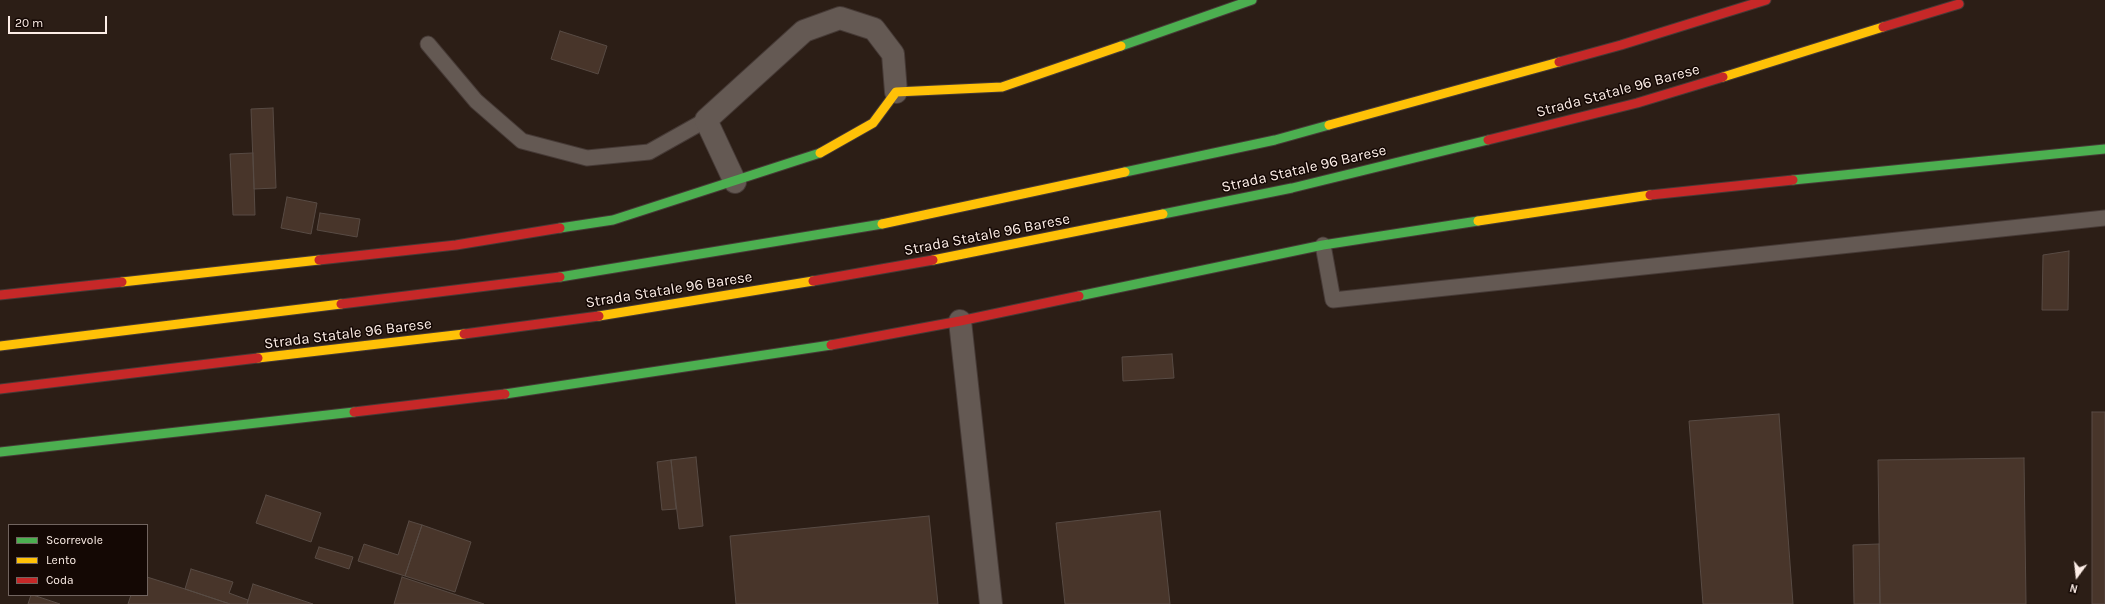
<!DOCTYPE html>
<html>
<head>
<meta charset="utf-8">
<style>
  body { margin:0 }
  #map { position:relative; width:2105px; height:604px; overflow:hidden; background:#2c1e16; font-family:Karla,sans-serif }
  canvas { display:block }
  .legend { position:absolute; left:8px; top:524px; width:140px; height:72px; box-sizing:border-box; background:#140804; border:1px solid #71645f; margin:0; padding:5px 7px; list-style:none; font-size:12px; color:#fdeee7 }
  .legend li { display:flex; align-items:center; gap:8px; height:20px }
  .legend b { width:20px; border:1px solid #71645f }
  .north { position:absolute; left:2057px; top:556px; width:40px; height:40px; -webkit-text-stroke:3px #140804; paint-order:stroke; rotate:195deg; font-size:11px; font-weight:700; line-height:16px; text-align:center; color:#fdeee7 }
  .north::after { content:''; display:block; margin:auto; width:14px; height:18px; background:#fdeee7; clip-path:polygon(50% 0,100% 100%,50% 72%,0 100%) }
  .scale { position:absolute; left:8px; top:16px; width:99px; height:18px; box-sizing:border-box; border:2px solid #fdeee7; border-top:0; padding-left:5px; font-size:12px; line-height:14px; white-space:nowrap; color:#fdeee7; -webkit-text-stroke:3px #140804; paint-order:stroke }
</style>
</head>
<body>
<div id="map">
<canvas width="2105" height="604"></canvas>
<ul class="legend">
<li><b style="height:5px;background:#4caf50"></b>Scorrevole</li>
<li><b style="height:5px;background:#ffc107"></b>Lento</li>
<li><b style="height:5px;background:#c62828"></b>Coda</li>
</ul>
<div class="north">N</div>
<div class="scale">20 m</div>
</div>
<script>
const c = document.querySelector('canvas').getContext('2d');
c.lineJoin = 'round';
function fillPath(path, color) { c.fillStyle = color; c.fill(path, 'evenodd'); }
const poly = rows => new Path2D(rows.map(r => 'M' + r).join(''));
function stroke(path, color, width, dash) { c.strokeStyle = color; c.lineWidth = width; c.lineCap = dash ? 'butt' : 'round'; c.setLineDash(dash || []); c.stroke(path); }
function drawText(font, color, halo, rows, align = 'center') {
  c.font = font + ' Karla,sans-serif'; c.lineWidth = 3; c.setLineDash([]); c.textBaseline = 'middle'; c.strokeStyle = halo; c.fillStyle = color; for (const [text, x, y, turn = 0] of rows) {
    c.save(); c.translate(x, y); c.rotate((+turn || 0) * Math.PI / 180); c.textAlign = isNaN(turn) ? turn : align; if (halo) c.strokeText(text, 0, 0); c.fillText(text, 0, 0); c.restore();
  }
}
const building = poly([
  [560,31,607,46,598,74,551,59,560,31],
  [273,108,276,188,254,189,251,109,273,108],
  [253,153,255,215,233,215,230,154,253,153],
  [287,197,317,203,311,234,281,228,287,197],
  [320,213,360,219,357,237,317,230,320,213],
  [2069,251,2068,310,2042,310,2043,255,2069,251],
  [1172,354,1174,378,1123,381,1122,357,1172,354],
  [2092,412,2105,412,2105,604,2092,604,2092,412],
  [1779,414,1793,604,1703,604,1689,421,1779,414],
  [696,457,703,526,679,529,671,460,696,457],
  [2024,458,2026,604,1880,604,1878,460,2024,458],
  [671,460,676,509,662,510,657,462,671,460],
  [266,495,321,513,311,542,256,523,266,495],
  [1160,511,1170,604,1065,604,1056,523,1160,511],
  [929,516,938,604,736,604,730,536,929,516],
  [409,521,422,525,405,576,358,561,364,544,398,555,409,521],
  [422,525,471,542,455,592,405,576,422,525],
  [1879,544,1880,604,1854,604,1853,545,1879,544],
  [319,547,353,557,349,569,315,558,319,547],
  [191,569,233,582,229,593,248,600,247,604,230,604,185,589,191,569],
  [147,577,185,589,230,604,128,604,131,595,147,595,147,577],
  [402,577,484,604,394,604,402,577],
  [253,584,313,604,247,604,253,584],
  [31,595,33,595,60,604,28,604,31,595]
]);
fillPath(building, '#48352a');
stroke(building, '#584b44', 1);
const lane = poly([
  [428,44,476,101,522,141,587,158,649,152,706,120],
  [1323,245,1333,300,2105,218]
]);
const street = poly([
  [735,182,706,120,804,31,840,18,874,29,893,54,896,92],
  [960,321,991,604]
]);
const fast = poly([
  [1121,46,1252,0],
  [1125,172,1275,140,1329,125],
  [1793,180,2105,149],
  [1163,214,1292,188,1488,140],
  [560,228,613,220,820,153],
  [560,277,882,224],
  [1079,296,1323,245,1478,221],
  [505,394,831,345],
  [0,452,354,412]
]);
const slow = poly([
  [1723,77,1883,27],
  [1329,125,1559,62],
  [820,153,873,123,896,92,1002,87,1121,46],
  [1478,221,1650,195],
  [882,224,1125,172],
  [933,260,1163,214],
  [122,282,319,260],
  [599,316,813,281],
  [0,346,341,304],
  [258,358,464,334]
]);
const jam = poly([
  [1883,27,1959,4],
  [1559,62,1621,45,1766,0],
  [1488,140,1637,103,1723,77],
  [1650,195,1793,180],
  [319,260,456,245,560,228],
  [813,281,933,260],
  [0,295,122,282],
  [341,304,560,277],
  [464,334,599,316],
  [831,345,960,321,1079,296],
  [0,389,258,358],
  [354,412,505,394]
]);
stroke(lane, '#463a36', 17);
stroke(street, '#463a36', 24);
stroke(fast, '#463a36', 11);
stroke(slow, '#463a36', 11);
stroke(jam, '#463a36', 11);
stroke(lane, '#645953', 15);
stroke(street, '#645953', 22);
stroke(fast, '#4caf50', 9);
stroke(slow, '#ffc107', 9);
stroke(jam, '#c62828', 9);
drawText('15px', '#fdeee7', '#140804', [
  ["Strada Statale 96 Barese",1618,91,-15],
  ["Strada Statale 96 Barese",1304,169,-13],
  ["Strada Statale 96 Barese",987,235,-11],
  ["Strada Statale 96 Barese",669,290,-9],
  ["Strada Statale 96 Barese",348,334,-7]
]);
</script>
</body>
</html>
